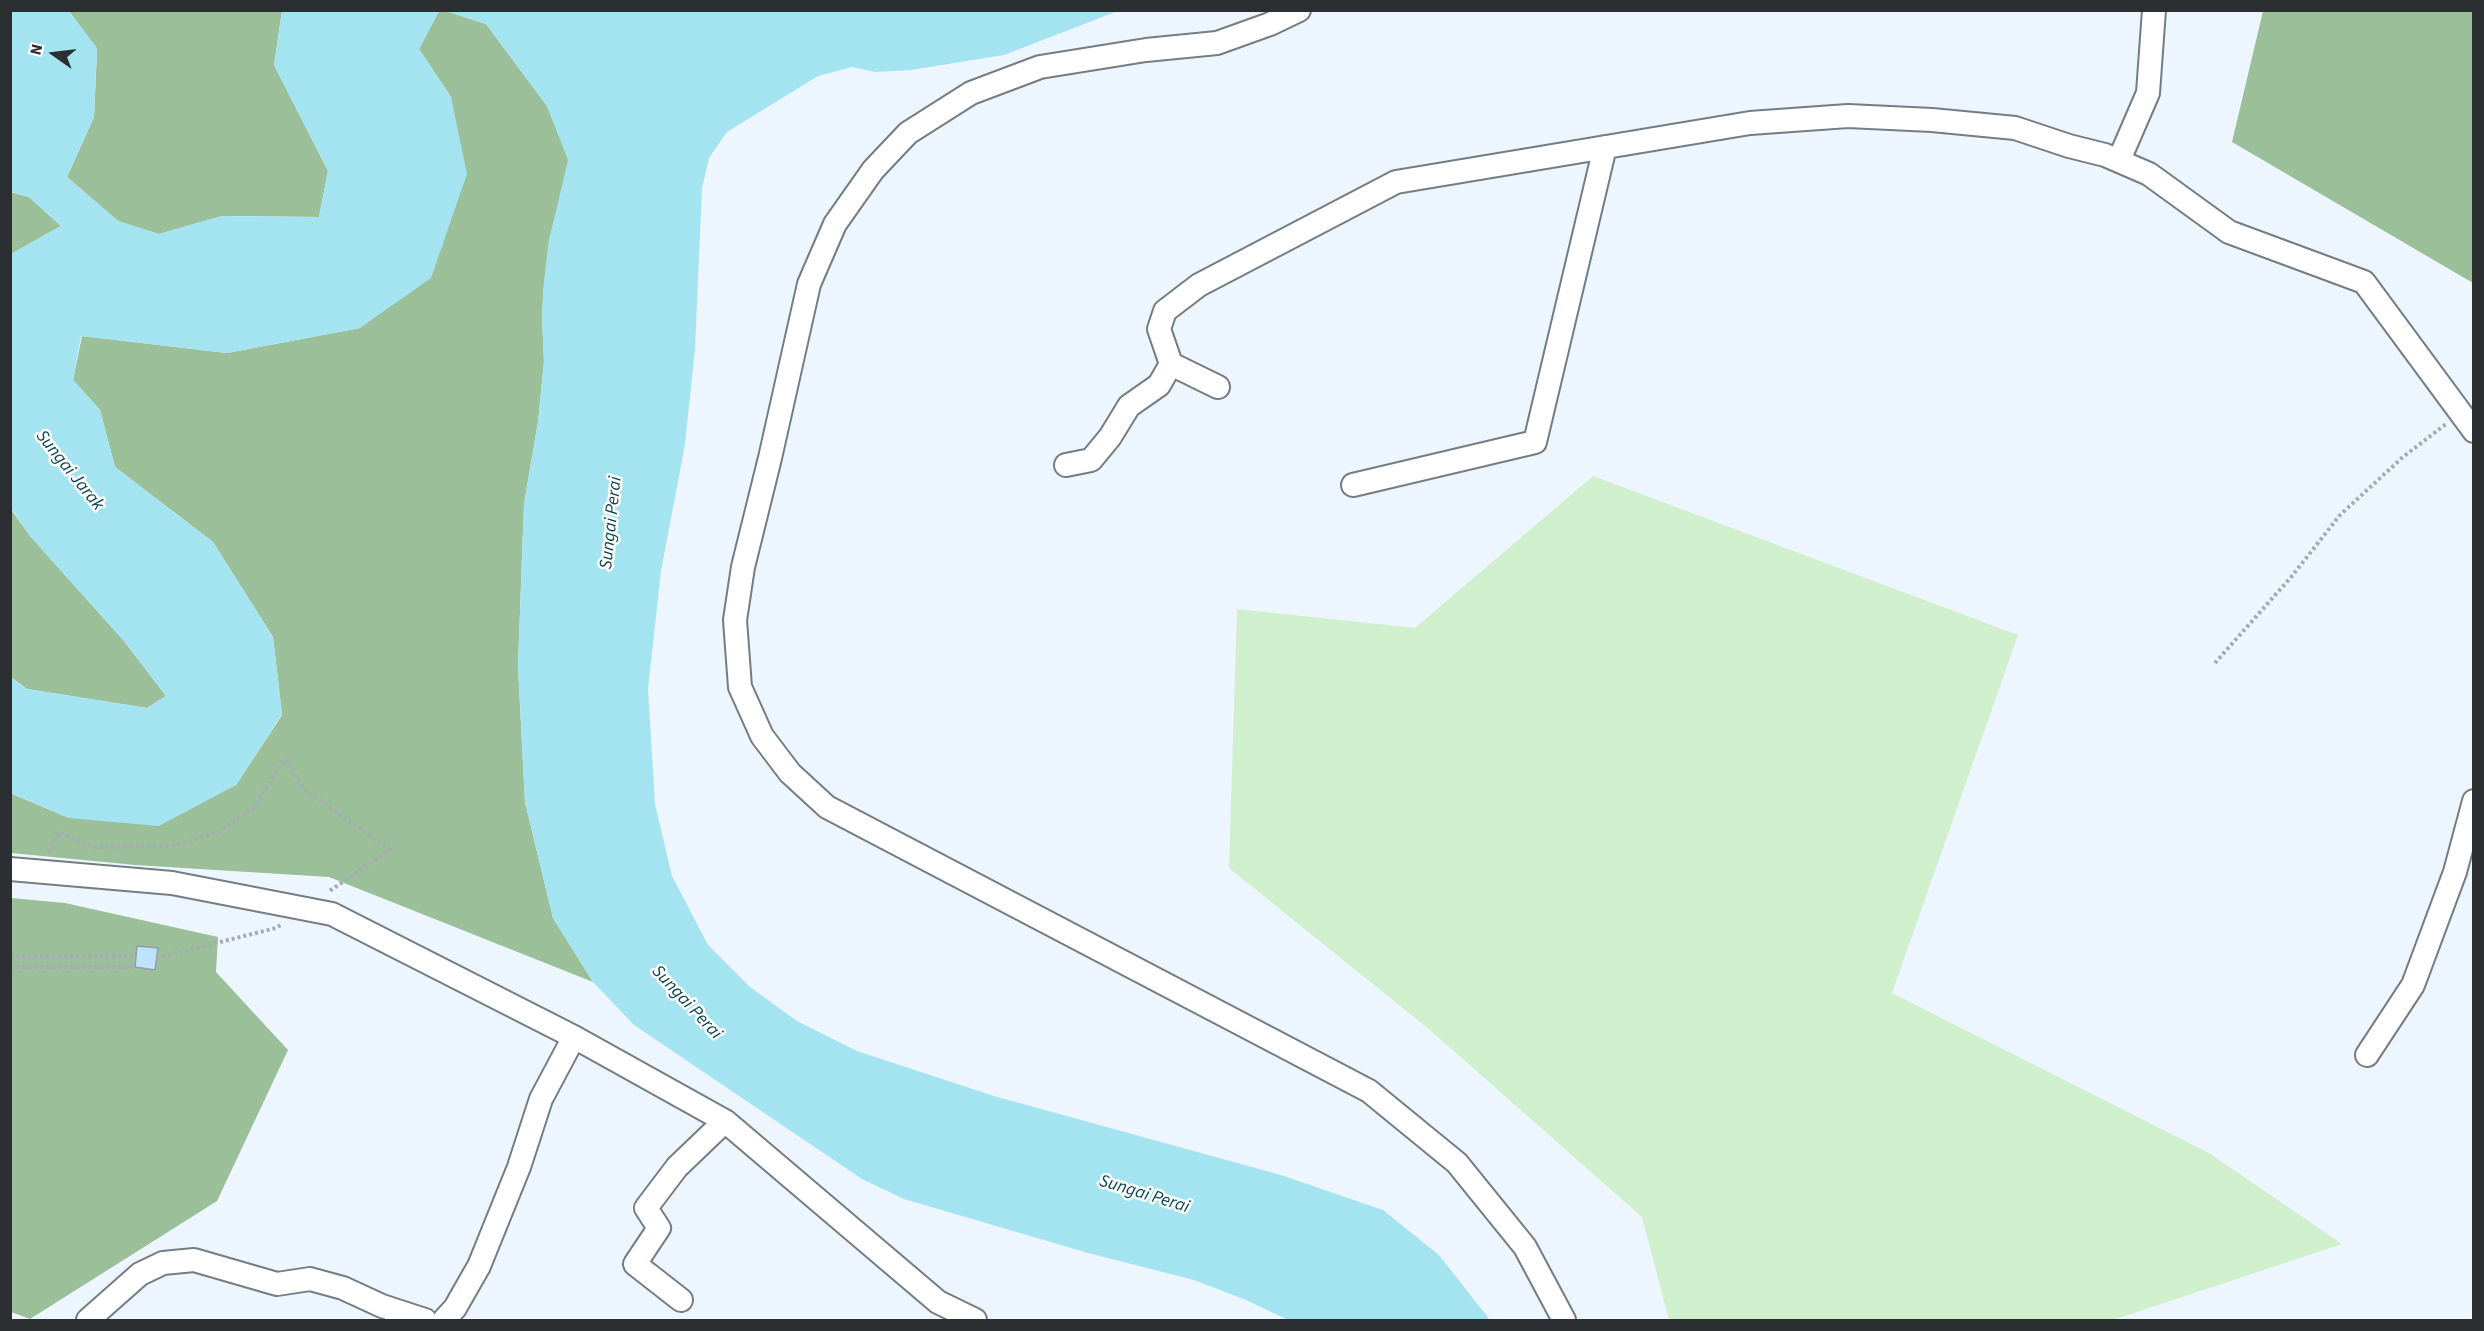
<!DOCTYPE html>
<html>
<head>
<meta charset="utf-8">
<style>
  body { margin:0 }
  #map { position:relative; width:2484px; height:1331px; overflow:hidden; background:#edf6fe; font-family:"Source Sans 3",sans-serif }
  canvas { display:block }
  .frame { position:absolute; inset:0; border:12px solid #2b2f32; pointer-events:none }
  .north { position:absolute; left:24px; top:24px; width:60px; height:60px; -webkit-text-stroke:4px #fff; paint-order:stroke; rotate:284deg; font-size:16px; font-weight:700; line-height:24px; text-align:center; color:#2b2f32 }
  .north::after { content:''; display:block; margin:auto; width:21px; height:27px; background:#2b2f32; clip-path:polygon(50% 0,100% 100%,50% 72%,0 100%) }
</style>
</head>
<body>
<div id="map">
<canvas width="2484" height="1331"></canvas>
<div class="frame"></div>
<div class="north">N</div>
</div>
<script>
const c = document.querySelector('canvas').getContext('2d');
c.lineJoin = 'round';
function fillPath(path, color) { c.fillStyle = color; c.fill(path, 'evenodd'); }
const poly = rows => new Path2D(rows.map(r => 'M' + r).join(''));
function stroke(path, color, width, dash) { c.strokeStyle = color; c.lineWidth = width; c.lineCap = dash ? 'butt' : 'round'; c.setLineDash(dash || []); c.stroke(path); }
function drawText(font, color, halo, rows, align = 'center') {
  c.font = font + ' "Source Sans 3",sans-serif'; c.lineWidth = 5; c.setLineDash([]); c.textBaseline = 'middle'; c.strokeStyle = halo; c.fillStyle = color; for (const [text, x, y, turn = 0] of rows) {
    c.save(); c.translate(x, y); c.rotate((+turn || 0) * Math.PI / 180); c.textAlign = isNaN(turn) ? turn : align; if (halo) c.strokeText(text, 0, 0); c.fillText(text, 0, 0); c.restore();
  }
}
fillPath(poly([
  [1593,476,2018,635,1892,993,2209,1153,2342,1244,2113,1320,1669,1320,1642,1217,1430,1030,1229,868,1237,609,1415,628]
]), '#cfefcd');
fillPath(poly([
  [69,11,282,11,274,65,328,171,319,217,222,216,159,234,118,221,67,177,94,117,97,49],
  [439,11,446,11,486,24,547,106,569,160,549,241,544,283,542,315,544,362,538,422,524,504,518,666,525,802,553,918,593,982,329,877,135,865,11,853,10,793,69,818,236,785,282,715,273,637,213,542,115,467,100,410,73,380,82,336,227,353,360,328,451,97,419,49],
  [2263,11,2473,11,2473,283,2232,142],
  [10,192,29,197,61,226,11,254],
  [10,508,30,536,124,641,166,696,147,708,27,689,11,677],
  [11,898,65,903,218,937,216,972,288,1050,217,1201,30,1319,11,1312]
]), '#9bbf99');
fillPath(poly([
  [11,10,69,11,97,48,94,117,67,177,118,221,159,234,222,216,319,217,328,171,274,65,282,11,439,11,419,49,451,97,467,174,431,278,360,328,227,353,81,336,73,380,100,410,115,467,213,542,273,637,282,714,236,785,159,826,69,818,11,793,11,677,27,689,147,708,166,696,124,641,30,536,11,508,11,254,61,226,29,197,11,192],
  [446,11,1118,11,1004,55,911,70,875,72,852,67,818,76,727,132,709,158,702,188,695,349,685,444,661,571,648,689,655,804,672,876,708,945,750,987,797,1021,857,1051,994,1096,1281,1175,1383,1210,1439,1255,1490,1320,1288,1320,1246,1300,1194,1280,1088,1253,904,1199,862,1179,634,1025,593,982,553,918,525,802,518,666,524,504,538,422,544,362,542,315,544,283,549,241,568,160,547,106,486,24]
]), '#a4e4f1');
const building = poly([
  [137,946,158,948,155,970,135,967,137,946]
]);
fillPath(building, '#bfe2fe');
stroke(building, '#939ca3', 1.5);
const minor = poly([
  [1299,10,1270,24,1217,43,1146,50,1040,67,971,93,908,133,873,170,835,224,809,284,770,458,743,567,735,620,740,687,762,736,790,773,827,807,1369,1091,1457,1163,1525,1247,1564,1320],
  [2119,160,2148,93,2154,10],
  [1218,387,1171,364,1159,329,1165,311,1199,285,1396,182,1750,123,1848,116,1932,120,2015,128,2069,146,2105,155,2149,174,2229,232,2364,282,2474,431],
  [1066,465,1091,460,1110,437,1129,406,1159,385,1171,364],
  [1353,485,1535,442,1605,147],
  [10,869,172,883,332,914,574,1037,725,1121,938,1302,975,1320],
  [2367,1055,2413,985,2455,872,2474,801],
  [681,1300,635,1264,659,1228,646,1208,677,1167,725,1121],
  [88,1320,140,1274,163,1263,194,1260,277,1284,310,1279,343,1288,382,1306,425,1320],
  [444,1320,455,1308,479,1266,519,1167,541,1099,574,1037]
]);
stroke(minor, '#747d84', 26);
stroke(poly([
  [2215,663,2292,576,2340,515,2403,457,2446,424],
  [49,852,59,832,93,847,177,845,218,832,253,808,285,759,304,789,390,850,328,892],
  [10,957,136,956],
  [156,958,276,928,282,924],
  [10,967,135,967]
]), '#a4abb1', 4, [3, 3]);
stroke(minor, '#fff', 22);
drawText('italic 18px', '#0a444e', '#fff', [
  ["Sungai Jarak",69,471,51],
  ["Sungai Perai",612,523,-84],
  ["Sungai Perai",686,1003,47],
  ["Sungai Perai",1144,1195,17]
]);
</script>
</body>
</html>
